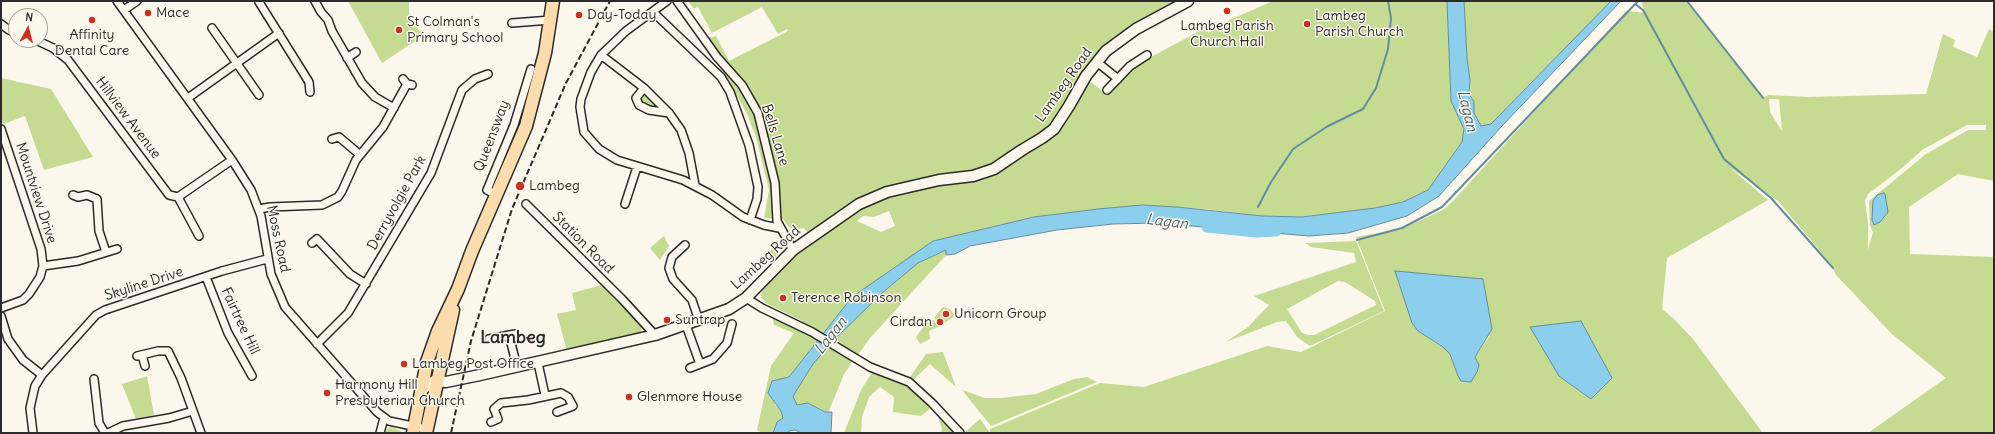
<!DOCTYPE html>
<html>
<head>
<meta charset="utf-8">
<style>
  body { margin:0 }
  #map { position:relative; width:1995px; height:434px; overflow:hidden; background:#fbf7ec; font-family:Delius,sans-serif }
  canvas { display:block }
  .frame { position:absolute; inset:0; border:2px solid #2b2b2b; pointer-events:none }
  .north { position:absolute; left:8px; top:8px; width:40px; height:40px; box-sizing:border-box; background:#fbf7ec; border:1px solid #a8a59f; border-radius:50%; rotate:7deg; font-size:11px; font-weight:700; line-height:16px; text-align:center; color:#2b2b2b }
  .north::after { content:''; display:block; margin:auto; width:14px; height:18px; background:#c8321e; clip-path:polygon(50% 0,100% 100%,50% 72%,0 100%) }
</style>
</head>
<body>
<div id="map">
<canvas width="1995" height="434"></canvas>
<div class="frame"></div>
<div class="north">N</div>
</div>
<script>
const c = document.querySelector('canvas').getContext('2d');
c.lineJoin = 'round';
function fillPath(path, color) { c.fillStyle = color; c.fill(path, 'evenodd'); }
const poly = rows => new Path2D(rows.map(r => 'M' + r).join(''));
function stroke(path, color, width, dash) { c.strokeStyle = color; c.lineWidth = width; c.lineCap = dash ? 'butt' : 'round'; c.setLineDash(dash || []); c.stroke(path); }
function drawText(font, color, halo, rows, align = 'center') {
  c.font = font + ' Delius,sans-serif'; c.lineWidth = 3; c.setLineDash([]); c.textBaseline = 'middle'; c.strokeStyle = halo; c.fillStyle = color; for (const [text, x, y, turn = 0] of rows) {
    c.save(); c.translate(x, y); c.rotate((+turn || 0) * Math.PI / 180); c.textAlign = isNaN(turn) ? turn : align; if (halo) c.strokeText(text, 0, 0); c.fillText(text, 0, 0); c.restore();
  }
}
fillPath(poly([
  [348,1,409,1,409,16,417,23,418,30,426,34,382,63],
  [688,1,1176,1,1131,25,1105,44,1042,136,1088,80,1107,94,1138,64,1205,28,1208,33,1225,22,1273,1,1447,1,1451,101,1464,129,1462,142,1428,190,1403,202,1375,208,1302,217,1262,216,1206,209,1142,205,1034,217,933,241,852,297,789,377,772,381,775,405,782,411,783,419,777,422,773,433,762,433,757,430,771,366,794,333,774,325,773,318,797,329,802,321,766,303,761,297,761,292,795,254,813,240,804,228,794,230,788,226,783,219,764,218,769,190,756,137,748,116,729,80,702,42,708,38,716,36,729,61,788,31,787,29,778,34,762,7,712,33,698,7,694,9],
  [889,211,895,226,881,232,857,221,863,216,874,217],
  [1464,1,1611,1,1491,124,1481,126,1474,113,1474,102,1469,94,1470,80,1467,58],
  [1641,1,1688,1,1764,97,1769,95,1808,97,1926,94,1943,34,1955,40,1953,47,1977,57,1989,29,1994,32,1994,181,1958,174,1909,207,1910,254,1994,257,1994,433,1868,433,1946,378,1892,334,1856,296,1836,275,1830,263,1778,201,1729,167,1768,200,1667,258,1662,309,1673,318,1693,339,1763,433,990,432,990,429,1100,383,1144,387,1267,346,1301,352,1385,311,1356,237,1401,229,1443,210,1453,201,1626,11,1645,13],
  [1769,99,1779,99,1782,131,1770,112],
  [1967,125,1986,125,1986,130,1968,130,1926,154,1869,201,1870,225,1873,232,1868,250,1868,224,1865,201,1868,194,1901,169,1922,150],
  [1418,331,1489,336,1475,357,1458,376,1450,354,1443,347],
  [1559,376,1612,378,1591,399],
  [1,78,51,89,93,157,44,170,25,116,3,124,1,118],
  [645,94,652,100,661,110,649,108,640,104,640,100],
  [664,236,669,246,660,260,650,248],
  [1356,241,1384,311,1310,346,1297,337,1286,321,1277,322,1226,342,1248,327,1269,305,1254,296,1356,262,1354,253,1311,247,1305,243],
  [1338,281,1345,282,1375,301,1376,305,1314,335,1308,335,1302,333,1287,309],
  [771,243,779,244,776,257,771,260],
  [946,250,946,255,870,338,857,356,833,341,882,293,918,263],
  [602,285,643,325,640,334,567,351,557,314,576,310,572,293],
  [943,307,950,309,955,316,941,325,934,318],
  [933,320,940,326,929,331,930,339,920,344,916,337,928,321,930,323],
  [829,345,853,361,844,374,829,411,825,412,808,403,797,405,792,396,813,364],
  [943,352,956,387,930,364,913,380,910,377,926,354],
  [873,371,907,385,932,407,921,416,893,412,894,397,880,387,869,397,862,417,861,433,844,433,861,390],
  [147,376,154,415,136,419,122,384],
  [1087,377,1097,382,991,426,962,390,985,398,1001,398,1036,394,1074,379],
  [937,413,956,433,941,433,942,429],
  [980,419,990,433,965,432],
  [391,427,401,431,402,433,385,433,388,428]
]), '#c4db91');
const water = poly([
  [1447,1,1464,1,1467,58,1470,80,1469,94,1474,102,1474,113,1481,126,1491,124,1611,1,1621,1,1501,127,1439,196,1407,216,1348,233,1309,236,1156,223,1113,224,1057,230,970,246,955,254,946,255,946,250,918,263,882,293,833,341,813,364,793,396,797,405,808,403,825,412,832,412,831,433,801,433,795,430,789,431,788,433,773,433,777,422,783,418,781,411,768,393,772,381,789,377,852,297,933,241,1034,217,1098,209,1142,205,1177,207,1262,216,1302,217,1375,208,1403,202,1428,190,1462,142,1464,129,1451,101,1447,1],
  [1884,193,1885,194,1888,212,1880,222,1874,225,1872,220,1873,201,1877,195,1884,193],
  [1395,271,1483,279,1492,329,1475,357,1479,365,1477,372,1471,382,1461,381,1458,376,1450,354,1443,347,1418,331,1412,323,1395,271],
  [1581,321,1612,378,1591,399,1559,376,1530,327,1581,321]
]);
fillPath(water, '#8ccfed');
stroke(water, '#658d9f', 1);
stroke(poly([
  [1687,1,1763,98],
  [1635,4,1643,10,1724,159,1771,198,1833,268],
  [1258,207,1271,182,1293,149,1328,126,1363,109,1376,88,1388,49,1391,18,1388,1],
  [1357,240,1402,228,1442,207,1638,1]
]), '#658d9f', 2);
stroke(poly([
  [1207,227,1256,232,1276,231]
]), '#8ccfed', 11);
const minor = poly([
  [117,1,232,160,251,190,261,216,271,274,285,307,377,412,389,421,426,429],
  [315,1,321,12,328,20,332,31,362,83,375,97,394,108],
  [667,1,626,31,601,55,591,72,581,99,580,107,584,132,599,149,617,160,683,180,712,195,743,217,764,225,779,228],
  [677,1,717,57,742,85,758,113,775,183,777,221,793,250],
  [259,2,309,82,310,92],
  [124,10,137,1],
  [653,12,721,77,730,92,749,145,758,187,757,199,750,220],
  [512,23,551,20],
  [1,24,9,30,16,33],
  [212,28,259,95],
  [36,40,53,48,68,60,169,195,178,197,232,160],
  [601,55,644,88,669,113,681,130,689,153,695,185],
  [347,58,356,52],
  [1097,62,1118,79],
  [403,79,407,84,412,85],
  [644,88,636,98,639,105,649,110,669,113],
  [1107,90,1130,66,1147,55],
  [188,98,279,33],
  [1,129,41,249,43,266,40,277,29,294,23,300,1,308],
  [332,139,339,137,359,154],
  [73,195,78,197,87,195,97,199,99,231,106,252],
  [497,195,487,190,514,125,531,69],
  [178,197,199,236],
  [526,204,622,299,655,335],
  [625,204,637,167],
  [259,209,270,207,322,205,338,197,342,191,356,160,383,127,407,84],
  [312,243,317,239,350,274,366,284],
  [685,245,672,257,669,268,673,279,692,300,699,321],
  [43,266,78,261,117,249],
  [206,277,228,333,252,376],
  [746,298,762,308,812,332,870,367,909,382,932,403,960,433],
  [1,316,8,339,23,360,42,375],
  [686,325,700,364],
  [509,335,517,367],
  [489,339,515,334],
  [317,344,348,313,431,173,462,90,475,79,488,74],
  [142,355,145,366],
  [137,356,158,351,168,351,181,378,201,433],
  [538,363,545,395],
  [690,368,713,359,727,343,732,324],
  [94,379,99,423,105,433],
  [491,422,498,419,494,409,501,403,528,400,561,393,568,397,573,406,557,412],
  [33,433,30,408,35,386,42,375,96,315,105,310,222,271,267,259],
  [108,433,123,426,169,418,193,411],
  [380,433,384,418]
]);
const secondary = poly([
  [422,390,434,381,446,382,480,375,655,335,729,309,746,298,793,250,859,204,887,192,939,180,973,176,994,169,1022,150,1042,138,1054,129,1069,106,1086,76,1106,51,1136,29,1188,1]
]);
const trunk = poly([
  [413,433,427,362,438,331,458,289,472,251,526,126,545,53,553,1],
  [426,433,453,310]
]);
stroke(minor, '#2b2b2b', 10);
stroke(secondary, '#2b2b2b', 13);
stroke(trunk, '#2b2b2b', 15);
stroke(minor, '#fbf7ec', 7);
stroke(secondary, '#fbf7ec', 10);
stroke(trunk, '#fcdcac', 12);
stroke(poly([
  [451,433,471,341,512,209,566,83,610,1]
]), '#2b2b2b', 2, [6, 3]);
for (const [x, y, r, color] of [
  [1227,11,4,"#c8321e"],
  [148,13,4,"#c8321e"],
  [579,15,4,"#c8321e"],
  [92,20,4,"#c8321e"],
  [1307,24,4,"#c8321e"],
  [399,30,4,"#c8321e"],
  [520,186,5,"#c8321e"],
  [783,298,4,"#c8321e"],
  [946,314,4,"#c8321e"],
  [667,320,4,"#c8321e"],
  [940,322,4,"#c8321e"],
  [404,364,4,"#c8321e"],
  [327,393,4,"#c8321e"],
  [629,397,4,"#c8321e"]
]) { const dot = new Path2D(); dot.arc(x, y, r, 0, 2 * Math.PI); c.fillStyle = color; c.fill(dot); stroke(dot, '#fbf7ec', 1.5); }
drawText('14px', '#2b2b2b', '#fbf7ec', [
  ["Mace",156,13],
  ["Day-Today",587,15],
  ["Lambeg",1315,16],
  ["Parish Church",1315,32],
  ["St Colman's",407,22],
  ["Primary School",407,38],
  ["Lambeg Parish",1227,26,"center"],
  ["Church Hall",1227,42,"center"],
  ["Affinity",92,35,"center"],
  ["Dental Care",92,51,"center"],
  ["Lambeg",529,186],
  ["Terence Robinson",791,298],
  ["Unicorn Group",954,314],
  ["Suntrap",675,320],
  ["Cirdan",932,322,"right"],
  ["Lambeg Post Office",412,364],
  ["Harmony Hill",335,385],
  ["Presbyterian Church",335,401],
  ["Glenmore House",637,397]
], 'left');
drawText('14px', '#2b2b2b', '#fbf7ec', [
  ["Lambeg Road",1064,85,-55],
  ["Hillview Avenue",128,118,53],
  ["Bells Lane",775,135,73],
  ["Queensway",492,136,-69],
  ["Mountview Drive",36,193,72],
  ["Derryvolgie Park",397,203,-61],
  ["Moss Road",278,239,78],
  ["Station Road",583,243,45],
  ["Lambeg Road",766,258,-42],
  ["Skyline Drive",144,284,-18],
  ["Fairtree Hill",240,321,65]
]);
drawText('italic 15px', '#485c65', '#fbf7ec', [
  ["Lagan",1467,111,76],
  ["Lagan",1167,222,7],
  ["Lagan",831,336,-52]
]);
drawText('bold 18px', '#2b2b2b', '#fbf7ec', [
  ["Lambeg",513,338]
]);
</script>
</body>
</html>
